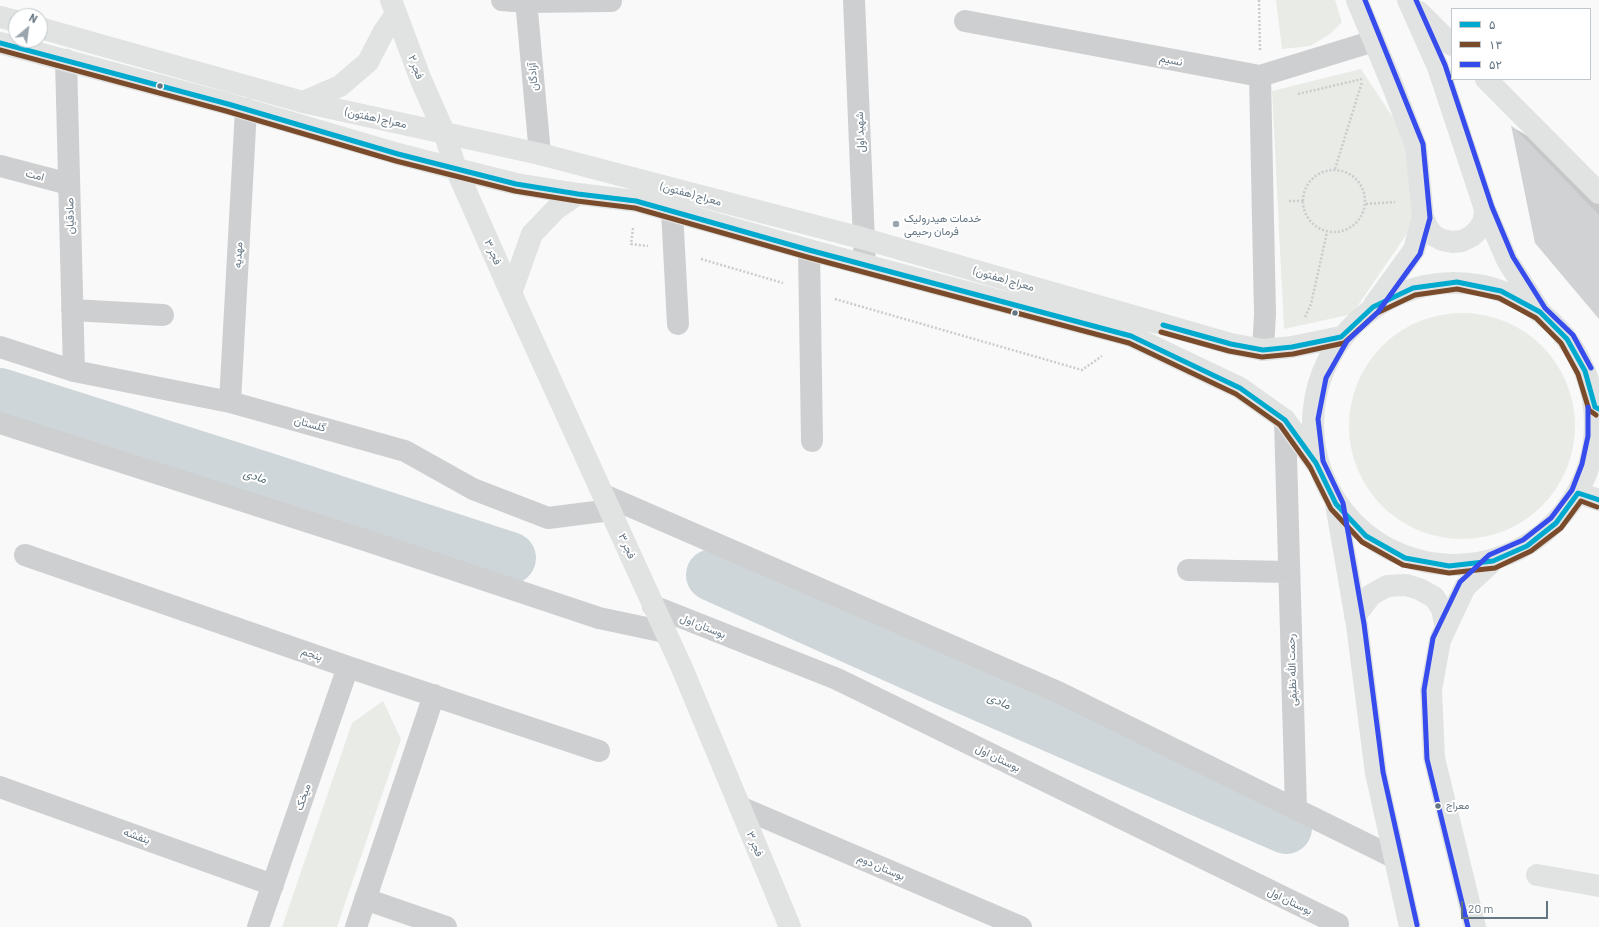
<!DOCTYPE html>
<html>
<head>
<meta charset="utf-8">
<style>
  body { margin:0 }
  #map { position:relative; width:1599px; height:927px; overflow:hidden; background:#f9f9f9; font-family:Barlow,sans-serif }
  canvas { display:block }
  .legend { position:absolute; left:1451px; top:8px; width:140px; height:72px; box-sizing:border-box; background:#fff; border:1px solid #c1c8cd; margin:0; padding:5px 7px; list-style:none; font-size:12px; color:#657683 }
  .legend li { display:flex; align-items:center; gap:8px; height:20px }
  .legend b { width:20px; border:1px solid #c1c8cd }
  .north { position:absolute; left:8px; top:8px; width:40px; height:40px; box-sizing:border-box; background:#fff; border:1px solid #c1c8cd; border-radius:50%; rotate:29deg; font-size:11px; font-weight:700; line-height:16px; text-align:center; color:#657683 }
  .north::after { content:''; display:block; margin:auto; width:14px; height:18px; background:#99a4ac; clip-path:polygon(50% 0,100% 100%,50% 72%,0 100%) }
  .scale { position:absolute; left:1461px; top:901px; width:87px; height:18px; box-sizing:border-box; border:2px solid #657683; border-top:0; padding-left:5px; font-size:12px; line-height:14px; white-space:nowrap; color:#657683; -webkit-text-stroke:3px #fff; paint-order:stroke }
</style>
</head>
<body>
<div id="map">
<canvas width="1599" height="927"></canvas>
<ul class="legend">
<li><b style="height:5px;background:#00a9ce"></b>۵</li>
<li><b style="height:5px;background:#7a4b2a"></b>۱۳</li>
<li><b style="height:5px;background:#364cec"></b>۵۲</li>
</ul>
<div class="north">N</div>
<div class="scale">20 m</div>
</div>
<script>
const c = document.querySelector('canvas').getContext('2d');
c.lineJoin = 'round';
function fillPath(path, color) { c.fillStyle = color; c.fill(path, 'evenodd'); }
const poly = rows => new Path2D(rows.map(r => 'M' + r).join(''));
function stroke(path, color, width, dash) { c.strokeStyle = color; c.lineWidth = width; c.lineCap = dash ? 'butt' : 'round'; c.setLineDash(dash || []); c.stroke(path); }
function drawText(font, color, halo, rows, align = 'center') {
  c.font = font + ' Barlow,Vazirmatn,sans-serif'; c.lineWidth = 4; c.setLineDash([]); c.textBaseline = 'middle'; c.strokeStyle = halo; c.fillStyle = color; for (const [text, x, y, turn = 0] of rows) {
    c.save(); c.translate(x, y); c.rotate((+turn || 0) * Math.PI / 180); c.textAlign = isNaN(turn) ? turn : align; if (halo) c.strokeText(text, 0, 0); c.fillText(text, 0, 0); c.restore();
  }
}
fillPath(poly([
  [1276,0,1335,0,1342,22,1330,34,1310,46,1282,49],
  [1361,69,1411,145,1417,219,1352,314,1284,329,1272,91],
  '1349 426a113 113 0 1 1 226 0a113 113 0 1 1-226 0Z',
  [383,701,401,739,337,927,282,927,352,723]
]), '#e8ebe6');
fillPath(poly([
  [1512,127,1544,145,1599,201,1599,317]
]), '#0003');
stroke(poly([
  [0,394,268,479,510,558],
  [712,575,944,679,1286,828]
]), '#ced6d9', 52);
fillPath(poly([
  [1511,125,1599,215,1599,319,1535,243]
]), '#d0d2d3');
stroke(poly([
  [1259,0,1260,50],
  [1298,94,1362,79],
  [1335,169,1362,82],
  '1303 201a31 31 0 1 1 62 0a31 31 0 1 1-62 0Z',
  [1289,201,1302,201],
  [1366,204,1395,202],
  [633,228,631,244,648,246],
  [701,259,783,283],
  [835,299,1082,370,1102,356],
  [1305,317,1311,304,1327,232]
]), '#cbcccd', 2.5, [2, 2]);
stroke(poly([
  [502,0,527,2,611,1],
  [526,0,540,154],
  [854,0,865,265],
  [965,21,1260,76,1374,41],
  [66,60,74,371],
  [1260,76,1265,314,1263,350],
  [0,166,69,184],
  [672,211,678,324],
  [809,250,812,441],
  [72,310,163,315],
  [0,347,74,371,230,402,405,451,473,489,548,518,611,510],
  [230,402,246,109],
  [1285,420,1296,809],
  [0,423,365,540,599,618,665,632],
  [604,495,1058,692,1395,858],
  [25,555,348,667,599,751],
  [1188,570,1289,572],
  [653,606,837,679,1338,924],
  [0,787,273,885],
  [740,807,1021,927],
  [365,899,446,927],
  [258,927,348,667],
  [356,927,434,695]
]), '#cecfd0', 22);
stroke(poly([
  [391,0,421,80,444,132,456,169,511,293,682,668,790,927],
  [1357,0,1394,89,1416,146,1423,217,1414,250,1374,305],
  [1408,0,1438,67,1485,209,1507,260,1539,310],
  [1419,12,1452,45],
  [0,17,16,21],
  [40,28,303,102,540,154,865,239,1231,344,1263,350,1292,347,1341,337],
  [0,43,228,104,398,154,456,169,516,184,578,194,636,201,809,250,1131,336,1240,388,1285,420,1316,463],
  [1486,79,1599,193],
  [303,102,340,86,368,62,383,33,396,14],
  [1423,217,1427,227,1433,235,1442,240,1453,242,1462,241,1472,236,1479,229,1484,220,1485,209],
  '1313 424a141 141 0 1 1 282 0a141 141 0 1 1-282 0Z',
  [511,293,532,234,556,209,578,194],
  [1578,493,1599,500],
  [1336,504,1357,625,1376,773,1410,927],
  [1355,616,1371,595,1387,586,1406,585,1419,589,1434,597,1442,609,1446,628],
  [1537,875,1599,886],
  [1475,927,1434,758,1431,690,1440,640,1465,587,1493,561]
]), '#e1e2e2', 22);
stroke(poly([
  [0,43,228,104,398,154,516,184,578,194,636,201,809,250,1131,336,1240,388,1285,420,1316,463,1336,504,1366,536,1405,558,1449,566,1493,561,1527,546,1556,523,1578,493,1599,500],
  [1163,325,1231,344,1263,350,1292,347,1341,337,1373,307,1413,288,1457,282,1501,291,1540,312,1567,339,1585,371,1595,407,1599,409]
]), '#00a9ce', 5);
stroke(poly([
  [0,50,226,111,396,161,515,191,577,201,635,208,807,257,1129,343,1236,394,1280,425,1310,467,1331,509,1362,542,1403,565,1449,573,1495,568,1531,551,1561,528,1581,501,1597,507],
  [1161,332,1229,351,1262,357,1293,354,1344,343,1377,313,1415,295,1457,289,1499,298,1536,318,1561,343,1578,374,1589,410,1596,415]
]), '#7a4b2a', 5);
stroke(poly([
  [1365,0,1423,144,1430,218,1420,254,1378,312,1347,341,1326,378,1318,419,1323,461,1343,503,1364,624,1383,772,1417,925],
  [1416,0,1445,65,1492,207,1513,257,1545,308,1573,335,1591,368],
  [1468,927,1427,759,1424,690,1433,638,1460,582,1489,555,1523,540,1551,518,1572,490,1582,464,1588,436,1588,407]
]), '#364cec', 5);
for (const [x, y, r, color] of [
  [160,86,3.5,"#657683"],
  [896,224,4,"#99a4ac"],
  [1015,313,3.5,"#657683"],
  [1438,806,3.5,"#657683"]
]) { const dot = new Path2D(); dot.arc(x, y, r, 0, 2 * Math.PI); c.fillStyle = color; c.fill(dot); stroke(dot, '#fff', 1.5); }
drawText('10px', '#657683', '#fff', [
  ["معراج",1446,806]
], 'left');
drawText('11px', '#657683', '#fff', [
  ["نسیم",1171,60,11],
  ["فجر ۲",416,67,69],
  ["آزادگان",533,77,-95],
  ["معراج (هفتون)",376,118,12],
  ["شهید اول",860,132,-92],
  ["امت",35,175,15],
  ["معراج (هفتون)",691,194,15],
  ["صادقیان",70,216,-91],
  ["فجر ۳",493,252,66],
  ["مهدیه",238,255,-87],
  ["معراج (هفتون)",1004,279,16],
  ["گلستان",310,424,15],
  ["فجر ۳",627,546,66],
  ["بوستان اول",703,626,22],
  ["پنجم",312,654,19],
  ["رحمت الله نظیفی",1292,670,-92],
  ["بوستان اول",998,758,26],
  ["میخک",303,797,-71],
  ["بنفشه",137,836,20],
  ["فجر ۳",755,844,67],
  ["بوستان دوم",881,867,23],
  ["بوستان اول",1290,901,26]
]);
drawText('11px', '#657683', '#fff', [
  ["خدمات هیدرولیک",904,218],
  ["فرمان رحیمی",904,231]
], 'left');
drawText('italic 12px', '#60757c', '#fff', [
  ["مادی",255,476,18],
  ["مادی",999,701,24]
]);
</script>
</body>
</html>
